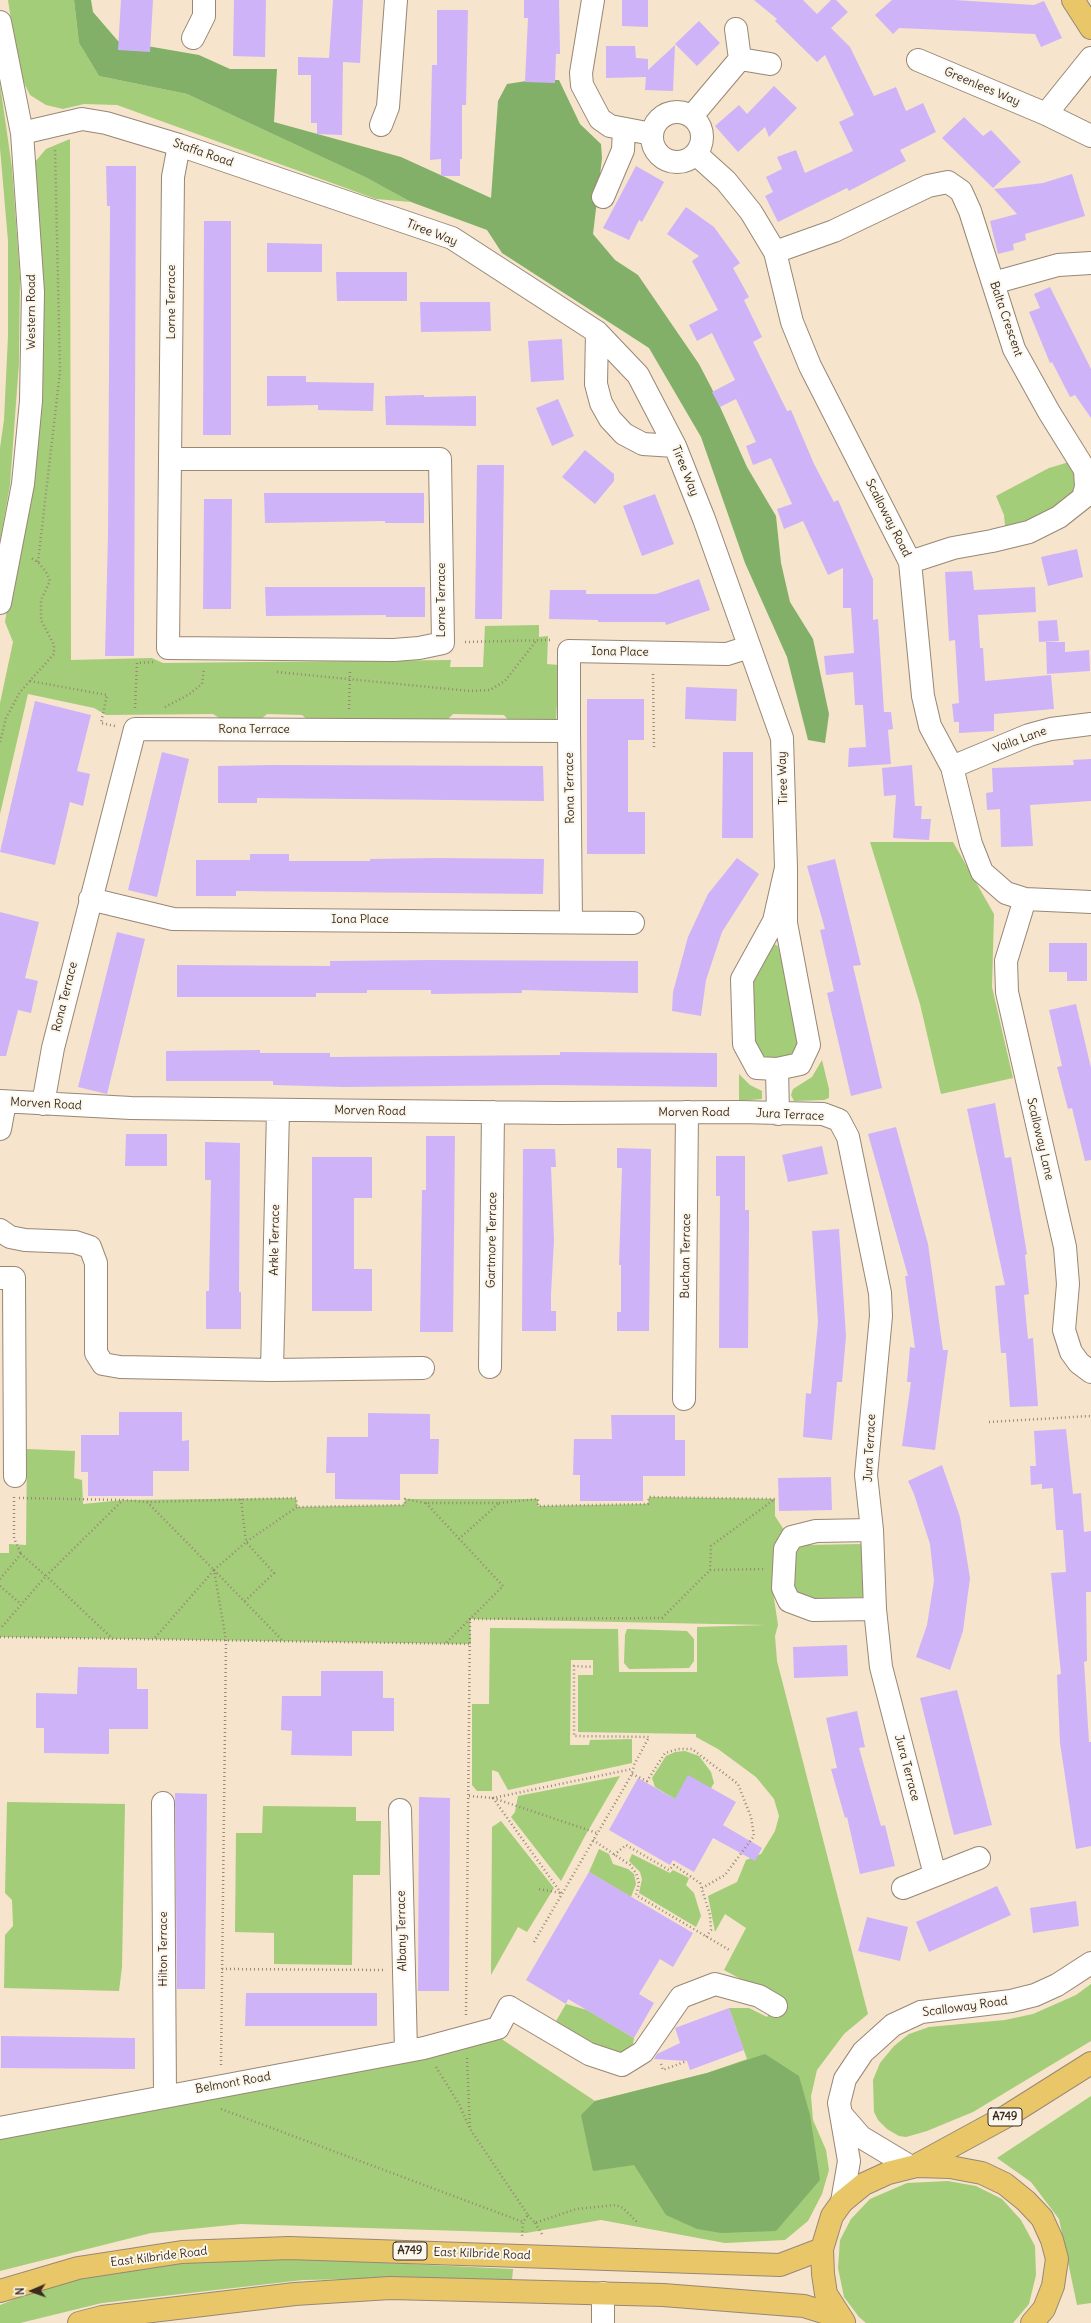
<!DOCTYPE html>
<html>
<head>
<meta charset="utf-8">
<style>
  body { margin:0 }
  #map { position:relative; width:1091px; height:2323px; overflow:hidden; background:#f6e4cc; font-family:Delius,sans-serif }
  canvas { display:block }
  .north { position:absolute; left:12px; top:2271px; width:40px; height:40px; -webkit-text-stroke:3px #fbf7ec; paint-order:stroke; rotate:268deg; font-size:11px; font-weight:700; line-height:16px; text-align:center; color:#3b2a1e }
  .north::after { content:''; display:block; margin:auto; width:14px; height:18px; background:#3b2a1e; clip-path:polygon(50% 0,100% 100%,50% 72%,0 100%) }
</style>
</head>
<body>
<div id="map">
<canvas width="1091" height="2323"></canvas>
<div class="north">N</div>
</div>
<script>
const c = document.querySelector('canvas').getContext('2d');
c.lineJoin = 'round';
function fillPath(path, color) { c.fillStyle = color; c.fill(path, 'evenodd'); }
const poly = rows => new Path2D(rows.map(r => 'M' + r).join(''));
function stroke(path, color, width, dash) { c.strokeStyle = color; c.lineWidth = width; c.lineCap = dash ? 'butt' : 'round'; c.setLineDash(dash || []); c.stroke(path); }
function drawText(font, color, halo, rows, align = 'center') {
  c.font = font + ' Delius,sans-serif'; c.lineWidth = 4; c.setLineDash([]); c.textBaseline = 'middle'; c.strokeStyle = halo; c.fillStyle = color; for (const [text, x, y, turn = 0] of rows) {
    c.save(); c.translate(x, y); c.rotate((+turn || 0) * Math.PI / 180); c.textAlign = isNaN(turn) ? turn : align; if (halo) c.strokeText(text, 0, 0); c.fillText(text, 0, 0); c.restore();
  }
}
fillPath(poly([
  [8,0,74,0,79,43,99,76,187,94,365,177,411,202,376,199,117,105,84,104,63,109,46,105,30,95,19,73],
  [0,84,12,168,20,277,19,363,14,430,10,485,0,541,0,448,4,420,8,336,8,241,0,148],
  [70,139,71,660,152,658,163,663,451,660,450,667,483,667,485,626,539,625,539,637,548,636,547,664,559,665,556,722,510,722,504,715,453,714,444,723,310,722,302,715,267,714,259,721,224,721,213,714,106,715,94,708,28,694,0,814,0,703,13,642,5,622,29,467,29,169,46,149],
  [1076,460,1081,495,1006,536,1004,515,996,496,1049,468],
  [870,842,953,842,994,914,992,987,1013,1078,941,1094,920,1004],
  [774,944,778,946,793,1006,799,1043,796,1054,775,1059,762,1056,754,1048,753,996,754,977],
  [822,1060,829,1089,829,1098,824,1100,794,1101,791,1095,793,1089,812,1077],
  [739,1074,750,1085,762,1091,762,1099,739,1101],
  [27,1449,75,1451,74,1478,82,1480,83,1504,123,1500,296,1498,297,1507,404,1505,405,1499,538,1499,538,1506,648,1504,649,1497,775,1499,775,1516,784,1530,773,1592,778,1625,775,1636,777,1661,868,2014,844,2034,817,2070,811,2096,813,2120,826,2150,829,2170,822,2194,808,2221,785,2240,725,2243,601,2220,526,2233,241,2224,151,2233,0,2271,0,2136,500,2038,595,2101,707,2073,747,2059,729,2008,749,2008,767,2017,778,1999,724,1970,746,1928,725,1914,715,1932,708,1896,737,1882,746,1860,761,1854,775,1831,779,1816,774,1799,756,1777,718,1749,696,1737,696,1734,578,1732,578,1675,593,1675,593,1660,571,1660,570,1745,589,1745,590,1740,632,1739,632,1763,508,1790,498,1772,492,1770,492,1791,477,1791,472,1785,472,1704,489,1704,490,1628,618,1629,619,1672,697,1672,697,1627,766,1625,470,1619,471,1644,0,1637,0,1553,9,1553,9,1544,26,1545],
  [863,1544,864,1597,806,1599,798,1595,795,1587,794,1557,798,1548,807,1545],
  [627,1629,687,1631,694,1639,694,1661,689,1668,629,1669,624,1663,625,1635],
  [685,1751,699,1756,711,1772,714,1783,711,1788,675,1799,655,1787,652,1778,666,1756,675,1752],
  [620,1776,585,1836,561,1881,511,1817,515,1812,518,1796],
  [7,1802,125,1804,122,1967,119,1991,4,1988,5,1935,13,1926,12,1900,5,1893],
  [263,1806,356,1807,356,1821,381,1821,380,1875,353,1875,352,1965,274,1964,274,1933,235,1932,236,1833,262,1833],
  [501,1821,554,1888,527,1932,518,1927,491,1975,492,1827],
  [599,1849,609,1854,613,1864,628,1869,634,1874,636,1884,631,1897,589,1872],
  [632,1854,670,1873,673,1870,689,1878,686,1885,694,1893,701,1916,696,1927,639,1893,642,1879,640,1872,629,1861],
  [1091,1984,1091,2041,973,2112,927,2131,906,2137,899,2136,887,2129,878,2120,874,2112,873,2080,880,2063,894,2046,909,2034,929,2027,1005,2020,1033,2014,1076,1995],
  [566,2004,587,2010,634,2038,633,2044,617,2059,552,2028],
  [1091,2096,1091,2303,1077,2305,1059,2219,1031,2182,997,2158],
  [948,2181,976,2186,1002,2199,1021,2220,1035,2246,1036,2275,1029,2304,1013,2323,866,2323,859,2317,844,2297,838,2268,840,2240,851,2219,870,2199,907,2183],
  [303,2259,513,2269,512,2281,402,2278,303,2280,102,2303,20,2323,0,2323,0,2305,35,2291,99,2274,211,2260]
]), '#a3cd78');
fillPath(poly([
  [74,0,91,0,93,12,118,41,199,55,230,69,277,69,274,122,401,157,491,198,498,101,507,84,533,80,559,80,580,124,601,144,602,158,593,234,615,260,638,275,699,364,712,389,747,467,776,516,781,563,790,602,813,639,829,714,825,743,808,740,787,657,745,563,701,437,649,348,502,253,487,230,411,202,365,177,187,94,99,76,79,43],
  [765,2054,799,2076,810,2115,820,2180,776,2231,721,2233,697,2229,666,2215,634,2165,593,2171,581,2115,595,2101,707,2073]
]), '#82b068');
fillPath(poly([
  [121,0,153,0,150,52,118,50],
  [234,0,266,0,265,57,233,56],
  [333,0,363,0,360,63,343,62,342,135,317,134,317,123,311,123,311,75,298,75,298,57,329,58],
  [524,0,559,0,560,54,556,54,555,83,525,82,528,18,524,18],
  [622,0,648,0,648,27,622,26],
  [754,0,803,0,817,14,831,0,836,0,848,12,831,28,850,47,874,96,896,87,906,111,923,103,936,132,900,150,906,161,849,191,847,188,778,222,765,196,773,192,766,177,782,169,777,157,796,150,805,173,853,151,839,122,854,115,825,55,817,62,775,21,777,19],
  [892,0,954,0,1034,5,1044,1,1062,38,1041,47,1035,34,899,28,893,34,875,15],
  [437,10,468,10,466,105,462,105,462,159,460,159,460,176,441,176,441,159,430,160,432,65,437,65],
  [699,21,720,43,697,66,675,44],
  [675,45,673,91,645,90,646,77,606,78,606,46,635,46,636,58,648,59,648,70],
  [774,86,797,108,769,137,765,127,738,152,715,126,739,105,747,114],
  [964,117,983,136,991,130,1021,162,993,188,942,138],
  [106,166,136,166,134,656,105,656,108,535,110,206,107,206],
  [636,166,664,182,642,222,639,220,629,240,603,228],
  [1072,174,1085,216,1025,234,1026,240,1013,244,1014,250,998,254,990,221,1017,214,994,189,1043,183],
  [686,207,714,227,740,263,733,268,749,297,744,300,762,337,753,342,787,411,791,410,814,464,834,502,838,500,873,579,873,620,878,619,884,712,891,712,893,729,888,730,891,764,848,767,849,748,866,747,863,705,855,705,853,672,826,675,824,656,854,653,851,608,843,608,843,568,828,575,803,521,784,529,777,509,792,504,771,458,753,465,746,446,756,442,736,399,720,407,712,392,735,380,712,333,697,341,689,325,718,310,692,261,699,256,667,234],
  [204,221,231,221,231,435,203,435],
  [267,243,322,244,322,272,267,272],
  [336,272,407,272,407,301,337,301],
  [1050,287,1091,369,1091,418,1075,395,1070,397,1052,362,1050,363,1029,312,1040,308,1034,294],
  [420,302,490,302,491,331,421,332],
  [562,339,564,380,531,382,528,341],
  [267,376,306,376,306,382,374,383,373,411,318,410,318,405,267,406],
  [424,395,424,397,476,396,476,426,386,425,385,396],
  [558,399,574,436,552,446,536,408],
  [585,450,614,474,614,481,595,504,562,477],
  [477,465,504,465,502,619,475,619],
  [264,493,424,493,424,523,385,523,385,521,265,523],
  [655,494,674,544,642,556,623,506],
  [204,499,232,499,231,609,203,609],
  [1077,549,1083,577,1048,586,1041,557],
  [972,571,974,590,1035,587,1036,612,978,615,980,648,983,648,985,681,1051,675,1054,709,994,714,994,731,959,733,959,722,954,722,952,704,959,703,955,640,949,641,945,572],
  [699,579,710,610,666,625,665,622,598,622,598,620,549,619,550,590,586,590,586,594,656,594],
  [265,587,425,587,425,617,386,617,386,615,266,616],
  [1057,620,1059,641,1039,642,1038,621],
  [1046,642,1065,642,1065,652,1089,650,1090,671,1047,674],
  [686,687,737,689,736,721,685,719],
  [587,699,644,699,644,740,628,740,628,812,645,812,645,854,587,854],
  [35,701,91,715,77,771,90,774,83,806,70,802,55,865,0,852],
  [162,752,189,759,157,897,128,890],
  [723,752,753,752,753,838,722,838],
  [1091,759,1091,801,1030,805,1033,846,1001,847,1000,809,987,810,986,793,993,792,992,768,1074,765,1073,760],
  [273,765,543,766,544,801,257,798,257,803,218,803,218,766],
  [912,765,915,806,922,806,921,819,931,819,929,840,893,838,896,795,884,796,882,768],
  [250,854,289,854,289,861,370,861,370,859,437,858,544,859,543,894,236,891,236,896,196,896,196,860,250,860],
  [737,858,759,874,722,932,706,980,701,1016,672,1011,673,992,688,937,708,894],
  [835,859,861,965,853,966,882,1088,851,1096,827,993,834,991,820,930,825,929,807,866],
  [0,912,39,922,25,978,38,981,31,1013,18,1010,6,1056,0,1056],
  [117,932,145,939,107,1094,78,1087],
  [1049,943,1087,943,1087,981,1067,981,1067,972,1049,972],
  [431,960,638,961,638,993,522,990,522,993,431,994,431,990,367,990,367,993,316,993,316,997,177,997,177,965,330,966,330,961],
  [1076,1004,1091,1068,1091,1160,1085,1161,1072,1108,1068,1109,1057,1067,1062,1066,1049,1010],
  [260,1050,260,1053,330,1053,330,1057,560,1055,560,1052,717,1053,717,1087,550,1085,343,1087,273,1085,273,1081,166,1081,166,1051],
  [995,1103,1005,1158,1011,1157,1027,1254,1025,1255,1029,1294,1024,1295,1026,1318,1028,1339,1033,1338,1038,1406,1010,1407,1006,1353,1001,1353,995,1286,1005,1285,967,1109],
  [896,1127,928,1244,943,1350,948,1350,935,1450,902,1446,911,1382,907,1382,910,1347,915,1348,905,1276,908,1276,868,1134],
  [126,1134,167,1134,167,1166,125,1166],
  [426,1136,455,1136,453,1332,420,1332,422,1190,426,1190],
  [205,1142,240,1143,239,1292,241,1292,241,1329,206,1329,206,1291,209,1291,211,1180,205,1180],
  [822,1146,828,1174,788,1182,782,1155],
  [617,1148,651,1149,649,1331,617,1331,617,1312,621,1312,621,1265,619,1265,622,1168,617,1168],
  [523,1149,555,1149,556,1167,551,1167,554,1240,551,1294,551,1311,556,1311,556,1331,522,1331],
  [716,1156,745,1156,745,1210,749,1210,749,1230,748,1348,719,1348,720,1196,716,1196],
  [312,1157,372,1157,372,1198,354,1198,354,1269,372,1269,372,1311,312,1311],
  [839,1229,846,1336,842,1382,837,1382,832,1440,803,1437,806,1393,811,1394,818,1322,812,1231],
  [119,1412,182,1412,182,1441,189,1440,189,1471,153,1471,153,1496,88,1496,88,1472,81,1472,81,1435,119,1435],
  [368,1413,430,1414,430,1439,439,1439,438,1474,400,1474,400,1500,335,1499,335,1473,326,1473,327,1437,368,1437],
  [611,1415,675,1415,675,1440,685,1440,685,1476,643,1476,643,1501,580,1501,580,1475,573,1475,574,1439,612,1439],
  [1066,1429,1073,1494,1081,1493,1084,1532,1091,1531,1091,1592,1086,1592,1087,1661,1084,1662,1089,1742,1091,1742,1091,1846,1076,1849,1060,1743,1057,1675,1061,1674,1051,1573,1066,1572,1063,1530,1056,1530,1053,1488,1042,1489,1042,1484,1031,1485,1030,1466,1036,1466,1034,1431],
  [942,1465,960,1517,970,1578,963,1631,950,1670,916,1657,927,1625,934,1581,930,1544,914,1494,908,1481],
  [831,1477,832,1510,779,1511,778,1478],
  [847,1645,848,1676,794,1678,793,1647],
  [78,1667,137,1668,137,1689,148,1689,148,1729,109,1729,109,1754,44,1753,44,1728,36,1728,36,1693,77,1694],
  [321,1671,383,1671,383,1698,394,1698,394,1731,352,1731,352,1756,291,1755,292,1731,281,1730,282,1696,321,1696],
  [957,1690,992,1825,954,1835,920,1698],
  [857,1711,865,1747,859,1748,881,1826,885,1825,895,1866,860,1874,847,1817,845,1818,831,1769,837,1768,826,1718],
  [688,1775,736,1802,723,1825,762,1848,755,1861,713,1838,694,1872,673,1860,670,1865,609,1830,638,1778,675,1799],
  [175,1793,207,1794,205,1989,177,1989],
  [419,1797,450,1798,449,1991,418,1991],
  [589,1872,693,1933,673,1967,660,1959,639,1994,654,2003,634,2038,568,1999,566,2004,526,1980],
  [997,1886,1011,1915,929,1952,916,1922],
  [1076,1901,1079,1926,1033,1933,1030,1908],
  [867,1917,908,1927,900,1961,858,1951],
  [246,1993,377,1993,377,2026,245,2026],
  [729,2008,744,2050,690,2070,687,2061,654,2059,657,2054,680,2043,675,2028],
  [1,2036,135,2038,135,2069,1,2068]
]), '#cfb3f8');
const minor = poly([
  [593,0,581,73,582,85,600,119,610,126,652,134],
  [0,22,22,133,33,292,31,401,23,484,0,603],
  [736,29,740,59],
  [193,38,204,16,204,0],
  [918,60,1046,114,1091,136],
  '652 137a25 25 0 1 1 50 0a25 25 0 1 1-50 0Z',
  [1046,114,1091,58],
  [692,116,740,59,770,64],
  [381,125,388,107,396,0],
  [22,133,82,119,106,123,179,145,452,238,597,332,638,375,675,446,704,519,782,738,786,868,786,923,809,1045,800,1064,777,1069,757,1068,744,1044,742,979,774,921,786,868],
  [696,154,726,181,751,212,775,252,792,322,810,366,910,562,923,696,930,726,952,767,971,844,982,872,1006,893,1025,899,1091,902],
  [603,197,623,150,624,129],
  [775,252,834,231,928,186,948,182,961,191,970,211,1014,349,1049,412,1085,470,1086,487,1083,498,1059,517,1029,532,992,541,953,548,910,562],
  [993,283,1058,265,1091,263],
  [597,332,596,384,601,403,610,419,624,434,643,444,675,446],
  [170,459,440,459,443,643,419,648,394,650,168,648,173,177,179,145],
  [569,731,569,651,727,654,749,647],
  [952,767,1029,735,1051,729,1091,724],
  [90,899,173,919,633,923],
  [1025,899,1006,961,1007,992,1065,1247,1068,1284,1064,1330,1071,1352,1079,1363,1091,1372],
  [777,1069,778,1114],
  [0,1101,131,1108,558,1113,739,1112,823,1114,839,1120,848,1137,880,1293,881,1316,866,1475,872,1530,875,1609,881,1667,935,1875],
  [43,1104,53,1048,135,729,569,731,571,922],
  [0,1129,5,1102],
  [0,1230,10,1237,25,1240,75,1242,90,1247,96,1263,96,1353,103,1364,120,1367,272,1370,423,1368],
  [0,1278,14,1278,15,1476],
  [490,1367,493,1112],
  [272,1370,278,1110],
  [684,1399,687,1112],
  [872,1530,816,1531,792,1537,785,1549,783,1588,789,1601,813,1610,875,1609],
  [163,1803,165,2095],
  [400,1810,406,2051],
  [903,1888,979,1858],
  [841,2114,861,2137,911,2167],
  [0,2128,424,2048,498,2028,509,2007,589,2054,622,2065,643,2052,681,1997,715,1984,759,1996,776,2006],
  [842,2202,849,2161,839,2103,845,2079,863,2052,893,2025,921,2012,1011,2001,1035,1995,1057,1985,1091,1963],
  [603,2293,603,2323]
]);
const major = poly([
  [1073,0,1091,28],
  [917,2165,1007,2116,1091,2063],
  [0,2291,78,2268,182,2252,289,2248,780,2265,822,2249],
  [844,2322,826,2294,823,2274,822,2249,832,2216,842,2202,864,2184,888,2173,916,2166,950,2167,982,2173,1005,2184,1026,2201,1042,2218,1052,2240,1057,2259,1053,2286,1044,2309,1032,2323],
  [79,2323,102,2317,295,2294,390,2288,663,2295,804,2306,839,2317]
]);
stroke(minor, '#988775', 24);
stroke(major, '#988775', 24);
stroke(poly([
  [38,562,60,372,55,148],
  [465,642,550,640],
  [277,672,470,691,490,690,505,681,536,641],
  [653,674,654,750],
  [30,681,107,695,101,723,115,726],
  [165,707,188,695,202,684,204,669],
  [135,708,137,663,153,662],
  [349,709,350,670],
  [0,742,6,718,20,692,54,654,54,645,41,620,41,600,50,581,46,572,38,562,31,558],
  [989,1422,1091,1416],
  [14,1497,14,1538,21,1554],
  [19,1498,123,1500],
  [241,1499,246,1542,297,1507],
  [147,1502,214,1570,154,1639],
  [426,1503,503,1586,446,1643],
  [499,1503,538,1499,538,1506,648,1504,649,1497,775,1499,711,1546,710,1570],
  [214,1570,246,1542,274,1573,244,1602],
  [0,1579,21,1554,46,1576,0,1629],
  [0,1586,21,1604],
  [0,1637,471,1644],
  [113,1639,46,1576,123,1500,147,1502,296,1498,297,1507,405,1505,405,1499,426,1503,499,1503,459,1539],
  [632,1774,647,1781,665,1753,678,1749,692,1749,738,1784,751,1817,754,1836,725,1875,702,1888],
  [469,1796,493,1798,597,1833],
  [593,1840,630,1865,636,1873,639,1883,636,1895,731,1951],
  [614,1855,626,1845,669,1870,674,1865,700,1883,710,1915,711,1930,706,1937],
  [539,1889,561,1893],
  [561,1893,493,1798,632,1769],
  [534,1942,632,1774,634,1765,649,1737,574,1736,574,1666,593,1667],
  [222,1969,384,1970],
  [466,2015,470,1619,662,1618,710,1570,764,1569],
  [467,2058,470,2129],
  [661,2064,663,2070,687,2061],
  [221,2065,226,1640,214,1570,283,1641],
  [436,2067,459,2104,470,2129,528,2215,523,2222,522,2236],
  [221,2109,523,2222],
  [528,2215,535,2223,576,2209,616,2205,623,2208,637,2222],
  [535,2223,542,2234]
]), '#988775', 2.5, [1, 3]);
stroke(minor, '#fff', 22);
stroke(major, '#e9c769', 22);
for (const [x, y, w] of [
  [1005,2117,34],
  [410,2251,34]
]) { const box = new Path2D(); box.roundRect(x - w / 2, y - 9, w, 18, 3); c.fillStyle = '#fbf7ec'; c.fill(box); stroke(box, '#3b2a1e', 1); }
drawText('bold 11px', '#3b2a1e', null, [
  ["A749",1005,2117],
  ["A749",410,2251]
]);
drawText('12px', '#3b2a1e', '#fbf7ec', [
  ["Greenlees Way",982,87,23],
  ["Staffa Road",203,153,19],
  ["Tiree Way",432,233,21],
  ["Lorne Terrace",172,302,-90],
  ["Western Road",32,312,-90],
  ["Balta Crescent",1006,319,71],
  ["Tiree Way",685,471,68],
  ["Scalloway Road",888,518,63],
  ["Lorne Terrace",442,600,-90],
  ["Iona Place",620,652,1],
  ["Rona Terrace",254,730],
  ["Vaila Lane",1020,740,-20],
  ["Tiree Way",783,778,-92],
  ["Rona Terrace",570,788,-91],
  ["Iona Place",360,920],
  ["Rona Terrace",65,997,-76],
  ["Morven Road",46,1104,3],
  ["Morven Road",370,1111,1],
  ["Morven Road",694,1113],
  ["Jura Terrace",790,1115,3],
  ["Scalloway Lane",1040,1139,77],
  ["Arkle Terrace",275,1240,-89],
  ["Gartmore Terrace",492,1240,-89],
  ["Buchan Terrace",686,1256,-89],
  ["Jura Terrace",870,1448,-87],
  ["Jura Terrace",907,1768,75],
  ["Albany Terrace",402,1931,-91],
  ["Hilton Terrace",164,1949,-90],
  ["Scalloway Road",965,2007,-8],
  ["Belmont Road",233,2083,-10],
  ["East Kilbride Road",482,2254,2],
  ["East Kilbride Road",159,2257,-7]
]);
</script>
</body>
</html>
